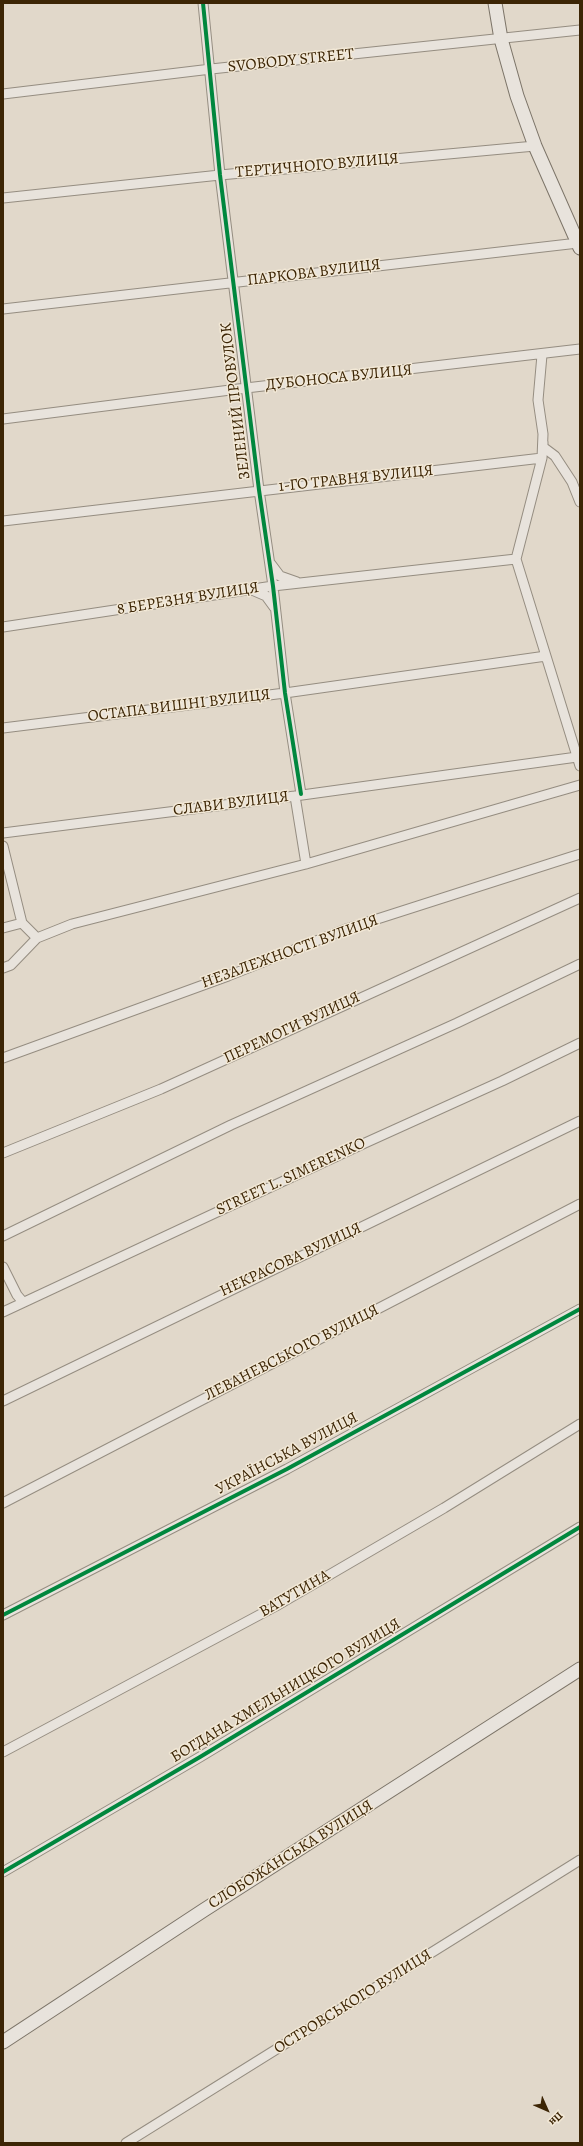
<!DOCTYPE html>
<html>
<head>
<meta charset="utf-8">
<style>
  body { margin:0 }
  #map { position:relative; width:583px; height:2146px; overflow:hidden; background:#e1d8ca; font-family:Alegreya,serif }
  canvas { display:block }
  .frame { position:absolute; inset:0; border:4px solid #3c2505; pointer-events:none }
  .north { position:absolute; left:527px; top:2090px; width:40px; height:40px; -webkit-text-stroke:3px #f2e8d6; paint-order:stroke; rotate:135deg; font-size:11px; font-weight:700; line-height:16px; text-align:center; color:#3c2505 }
  .north::after { content:''; display:block; margin:auto; width:14px; height:18px; background:#3c2505; clip-path:polygon(50% 0,100% 100%,50% 72%,0 100%) }
</style>
</head>
<body>
<div id="map">
<canvas width="583" height="2146"></canvas>
<div class="frame"></div>
<div class="north">Пн</div>
</div>
<script>
const c = document.querySelector('canvas').getContext('2d');
c.lineJoin = 'round';
const poly = rows => new Path2D(rows.map(r => 'M' + r).join(''));
function stroke(path, color, width, dash) { c.strokeStyle = color; c.lineWidth = width; c.lineCap = dash ? 'butt' : 'round'; c.setLineDash(dash || []); c.stroke(path); }
function drawText(font, color, halo, rows, align = 'center') {
  c.font = font + ' Alegreya,serif'; c.lineWidth = 3; c.setLineDash([]); c.textBaseline = 'middle'; c.strokeStyle = halo; c.fillStyle = color; for (const [text, x, y, turn = 0] of rows) {
    c.save(); c.translate(x, y); c.rotate((+turn || 0) * Math.PI / 180); c.textAlign = isNaN(turn) ? turn : align; if (halo) c.strokeText(text, 0, 0); c.fillText(text, 0, 0); c.restore();
  }
}
const minor = poly([
  [203,3,220,175,259,490,273,586,285,693,301,794],
  [3,94,211,69,580,30],
  [3,198,220,175,535,146],
  [3,309,578,243],
  [542,355,538,400,543,434,542,458,516,559,580,766],
  [3,419,246,388,580,349],
  [543,442,543,447,555,456,572,482,580,502],
  [3,521,542,458],
  [271,564,280,576,297,582],
  [252,590,266,596,274,607],
  [3,627,273,586,516,559],
  [3,728,285,693,546,656],
  [295,796,306,864],
  [3,833,295,796,577,757],
  [3,846,22,923,37,938],
  [3,928,22,923],
  [3,968,11,965,37,938,72,924,306,864,580,785],
  [3,1058,228,976,346,929,580,854],
  [3,1153,161,1089,580,898],
  [3,1236,231,1125,457,1023,580,964],
  [3,1267,17,1295,23,1302],
  [3,1312,365,1143,502,1081,580,1043],
  [3,1401,580,1121],
  [3,1503,580,1204],
  [3,1615,287,1469,580,1309],
  [3,1752,276,1606,444,1508,580,1424],
  [3,1872,200,1757,580,1527],
  [126,2143,580,1860]
]);
const secondary = poly([
  [495,3,501,39,517,96,535,146,580,248],
  [3,2042,204,1910,580,1669]
]);
stroke(minor, '#958d81', 11);
stroke(secondary, '#7c7468', 15);
stroke(minor, '#e8e3dc', 9);
stroke(secondary, '#e8e3dc', 13);
stroke(poly([
  [203,3,220,175,259,490,273,586,285,693,301,794],
  [3,1615,287,1469,580,1309],
  [3,1872,200,1757,580,1527]
]), '#00873e', 4);
drawText('16px', '#3c2505', '#f2e8d6', [
  ["SVOBODY STREET",291,61,-6],
  ["ТЕРТИЧНОГО ВУЛИЦЯ",317,166,-5],
  ["ПАРКОВА ВУЛИЦЯ",314,273,-7],
  ["ДУБОНОСА ВУЛИЦЯ",339,378,-6],
  ["ЗЕЛЕНИЙ ПРОВУЛОК",236,401,-97],
  ["1-ГО ТРАВНЯ ВУЛИЦЯ",356,479,-6],
  ["8 БЕРЕЗНЯ ВУЛИЦЯ",188,599,-9],
  ["ОСТАПА ВИШНІ ВУЛИЦЯ",179,706,-7],
  ["СЛАВИ ВУЛИЦЯ",231,804,-7],
  ["НЕЗАЛЕЖНОСТІ ВУЛИЦЯ",290,952,-20],
  ["ПЕРЕМОГИ ВУЛИЦЯ",292,1028,-25],
  ["STREET L. SIMERENKO",291,1177,-25],
  ["НЕКРАСОВА ВУЛИЦЯ",291,1260,-25],
  ["ЛЕВАНЕВСЬКОГО ВУЛИЦЯ",292,1353,-27],
  ["УКРАЇНСЬКА ВУЛИЦЯ",287,1454,-28],
  ["ВАТУТИНА",295,1594,-30],
  ["БОГДАНА ХМЕЛЬНИЦКОГО ВУЛИЦЯ",286,1691,-31],
  ["СЛОБОЖАНСЬКА ВУЛИЦЯ",291,1855,-32],
  ["ОСТРОВСЬКОГО ВУЛИЦЯ",353,2002,-32]
]);
</script>
</body>
</html>
